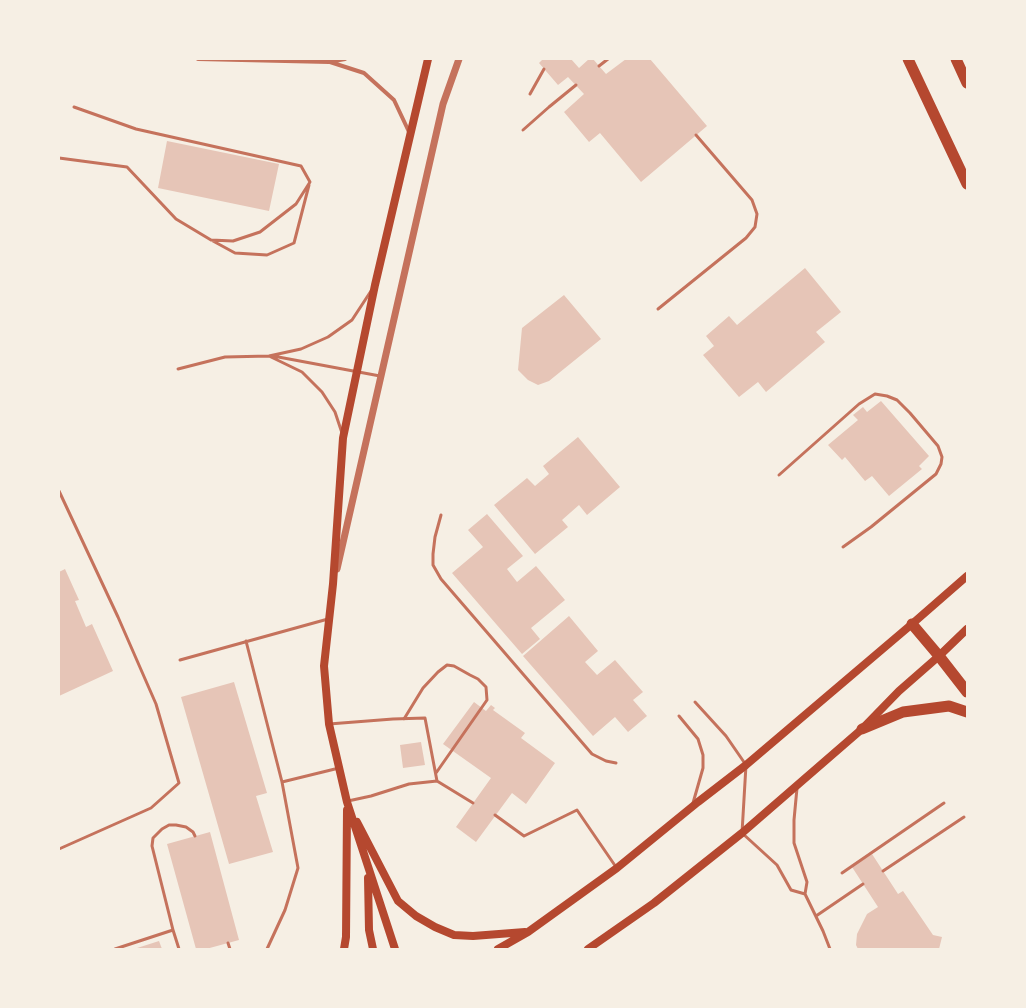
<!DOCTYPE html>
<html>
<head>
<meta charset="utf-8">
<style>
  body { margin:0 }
  #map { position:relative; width:1026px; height:1008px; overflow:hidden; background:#f6efe4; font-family:Cabin,sans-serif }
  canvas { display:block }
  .frame { position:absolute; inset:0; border:60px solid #f6efe4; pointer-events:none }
</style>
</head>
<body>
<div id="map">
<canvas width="1026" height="1008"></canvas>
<div class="frame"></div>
</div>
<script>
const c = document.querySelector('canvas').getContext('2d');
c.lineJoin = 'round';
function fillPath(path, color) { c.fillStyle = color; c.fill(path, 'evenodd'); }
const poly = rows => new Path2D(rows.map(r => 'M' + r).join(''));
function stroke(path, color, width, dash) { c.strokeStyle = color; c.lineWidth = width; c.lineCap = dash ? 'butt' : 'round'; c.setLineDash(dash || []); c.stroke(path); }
fillPath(poly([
  [543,59,571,59,579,68,589,59,593,59,606,74,626,59,650,59,707,126,641,182,600,133,589,142,564,112,584,94,568,77,558,85,539,63],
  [167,141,279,164,269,211,158,188],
  [805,268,841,312,816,332,825,342,766,392,758,382,739,397,703,355,714,346,706,336,729,316,737,325],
  [564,295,601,339,549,381,538,385,528,380,518,370,522,328],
  [881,401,929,456,919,466,922,469,889,496,872,476,865,481,845,457,842,460,828,445,858,420,853,415,863,407,867,412],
  [578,437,620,487,587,515,579,505,562,520,568,527,535,554,494,505,527,478,535,486,549,474,543,466],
  [487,514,523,556,507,569,517,582,536,566,565,600,531,628,540,639,522,654,452,573,483,547,468,530],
  [65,569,79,600,75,601,86,627,92,624,113,671,59,696,59,572],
  [569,616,598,651,585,662,597,675,615,660,643,692,633,700,647,716,628,732,615,717,593,736,523,656],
  [234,682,267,793,256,796,273,852,229,864,181,697],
  [474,702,486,711,491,705,495,708,493,710,525,733,521,738,555,763,526,804,512,793,476,842,456,827,491,778,443,744],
  [421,742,425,765,403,768,400,745],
  [210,832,239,940,206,949,196,949,167,844],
  [872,854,898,894,903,891,933,935,942,937,939,949,858,949,856,945,857,934,867,914,878,907,852,867],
  [159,941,162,949,134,949]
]), '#e6c5b7');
stroke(poly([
  [599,66,608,59],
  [530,94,544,69],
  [523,130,549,107,576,85],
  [59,158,127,167,176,219,211,240,233,241,260,232,296,204,310,182,301,166,136,129,74,107],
  [213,241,235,253,267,255,294,243,309,185],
  [658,309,746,238,755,227,757,214,752,200,696,135],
  [269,356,302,372,322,392,335,412,342,433],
  [273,356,380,376],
  [178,369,225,357,269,356,301,349,328,337,352,320,371,291],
  [779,475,859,404,875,394,887,396,897,400,910,413,938,446,942,457,941,464,936,474,871,527,843,547],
  [59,491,118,617,156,704,179,783,151,808,59,849],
  [441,515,435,537,433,554,433,565,441,579,592,754,606,761,616,763],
  [246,641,282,782,298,868,285,910,267,949],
  [180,660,328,619],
  [695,702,726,736,746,765,742,833,777,865,791,890,805,894],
  [679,716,698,739,703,755,703,768,693,803],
  [404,719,423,688,438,672,447,665,454,666,470,675,478,679,486,687,487,700,436,773],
  [329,724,393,719,425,718,437,781],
  [282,782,339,768],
  [797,788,794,820,794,843,807,882,805,894],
  [348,801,371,796,409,784,437,781,473,803],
  [495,815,524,836,577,810,616,867],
  [883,871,964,817],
  [842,873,944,803],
  [805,894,823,931,830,949],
  [816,916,863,884],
  [173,930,179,949],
  [228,943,230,949],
  [115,949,173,930,152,846,153,838,162,829,169,825,176,825,186,827,193,832,195,836]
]), '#c5725c', 3);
stroke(poly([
  [198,59,329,62,345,59],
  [330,62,364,73,394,100,410,134]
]), '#c5725c', 4);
stroke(poly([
  [337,569,443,104,459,59]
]), '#c5725c', 7);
stroke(poly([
  [357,822,398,901,416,916,435,927,454,935,473,936,525,932],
  [368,878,369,930,373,949],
  [344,949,346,937,347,810],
  [395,949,347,802,329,724,324,666,333,584,343,438,375,285,428,59],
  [498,949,528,932,617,868,698,802,746,765,912,624,967,576],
  [588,949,654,903,742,833,862,729,899,691,939,656,967,629]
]), '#b5482f', 8);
stroke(poly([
  [908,59,967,184],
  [956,59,967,83],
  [912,624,939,656,967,692],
  [862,729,903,712,949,706,967,712]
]), '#b5482f', 11);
</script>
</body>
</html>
